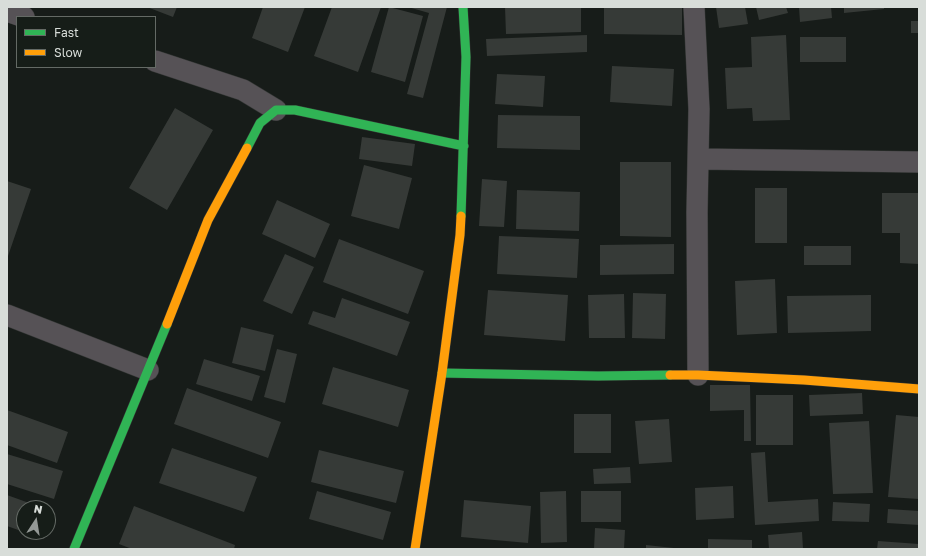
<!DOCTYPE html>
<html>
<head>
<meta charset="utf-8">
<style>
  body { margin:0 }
  #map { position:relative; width:926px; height:556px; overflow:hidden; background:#171c19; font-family:"Golos Text",sans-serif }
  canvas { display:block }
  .frame { position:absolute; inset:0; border:8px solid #d8ddd9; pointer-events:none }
  .legend { position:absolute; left:16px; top:16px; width:140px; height:52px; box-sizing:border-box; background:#161d18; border:1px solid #646a65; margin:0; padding:5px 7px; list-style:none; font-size:12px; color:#d8ddd9 }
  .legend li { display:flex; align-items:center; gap:8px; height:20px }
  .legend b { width:20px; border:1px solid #646a65 }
  .north { position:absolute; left:16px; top:500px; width:40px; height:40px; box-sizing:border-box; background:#161d18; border:1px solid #646a65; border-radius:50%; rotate:12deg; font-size:11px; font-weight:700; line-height:16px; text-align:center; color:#d8ddd9 }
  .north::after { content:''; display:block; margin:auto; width:14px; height:18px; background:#949996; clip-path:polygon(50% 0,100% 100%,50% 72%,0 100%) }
</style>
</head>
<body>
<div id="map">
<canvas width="926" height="556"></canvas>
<div class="frame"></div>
<ul class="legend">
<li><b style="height:5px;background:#30b455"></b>Fast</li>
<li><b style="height:5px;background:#ff9f0a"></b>Slow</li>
</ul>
<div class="north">N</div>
</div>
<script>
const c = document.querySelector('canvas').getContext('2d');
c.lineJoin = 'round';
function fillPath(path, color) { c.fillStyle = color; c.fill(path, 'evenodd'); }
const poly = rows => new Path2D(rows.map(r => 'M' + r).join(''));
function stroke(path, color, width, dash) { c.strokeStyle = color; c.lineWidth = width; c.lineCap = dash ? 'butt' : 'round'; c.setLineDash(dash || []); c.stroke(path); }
fillPath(poly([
  [147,7,177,7,173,17],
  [263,7,305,7,288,52,252,38],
  [332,7,381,7,358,72,314,56],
  [389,7,423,16,405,82,371,72],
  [408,7,447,7,423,98,407,94,429,13],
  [505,7,581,7,581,32,506,34],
  [604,7,682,7,682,35,604,34],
  [716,7,745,7,748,24,719,28],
  [756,7,786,7,788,13,759,20],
  [799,7,831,7,832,18,800,22],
  [844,7,884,7,884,9,844,13],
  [911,21,919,21,919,33,911,33],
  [587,35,587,52,487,56,486,39],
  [786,35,790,120,753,121,752,108,727,109,725,68,752,67,751,37],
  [800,37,846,37,846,62,800,62],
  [612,66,674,69,672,106,610,102],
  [497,74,545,76,543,107,495,104],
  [175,108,213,130,167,210,129,188],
  [498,115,580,116,580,150,497,148],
  [362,137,415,144,412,166,359,159],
  [620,162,671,162,671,237,620,236],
  [364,165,412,178,399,229,351,216],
  [482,179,507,181,504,227,479,226],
  [7,181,31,189,7,259],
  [755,188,787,188,787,243,755,243],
  [517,190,580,192,579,231,516,229],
  [882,193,919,193,919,264,900,263,900,233,882,233],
  [277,200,330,224,315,258,262,234],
  [499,236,579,239,577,278,497,274],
  [339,239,424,271,408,314,323,282],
  [674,244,674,274,600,275,600,245],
  [804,246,851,246,851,265,804,265],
  [285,254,314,267,292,314,263,301],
  [775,279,777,333,737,335,735,281],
  [488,290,568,295,565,341,484,335],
  [633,293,666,294,665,339,632,338],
  [624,294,625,338,589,338,588,295],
  [871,295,871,331,788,333,787,296],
  [342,298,410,322,397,356,308,324,313,311,335,318],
  [241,327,274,335,265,371,232,363],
  [277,349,297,354,285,403,264,397],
  [204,359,260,376,252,401,196,384],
  [333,367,409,390,398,427,322,404],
  [710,385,750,385,751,441,744,441,744,410,710,411],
  [187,388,281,422,268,458,174,424],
  [862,393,863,414,810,416,809,395],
  [756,395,793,395,793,445,756,445],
  [7,410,68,432,57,463,7,445],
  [574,414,611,414,611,453,574,453],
  [896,415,919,417,919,499,888,497],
  [669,419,672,462,639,464,635,421],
  [869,421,873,493,833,494,829,423],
  [172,448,257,477,244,512,159,483],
  [319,450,404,471,396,503,311,482],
  [765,452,768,502,818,499,819,521,755,525,751,453],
  [7,454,63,471,54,499,7,484],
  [630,467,631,483,594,484,593,469],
  [733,486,734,518,696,520,695,488],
  [317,491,391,512,383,540,309,519],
  [566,491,567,542,541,543,540,492],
  [581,491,621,491,621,522,581,522],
  [7,495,43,508,24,508,24,532,7,526],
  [464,500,531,506,528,543,461,537],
  [833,502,870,504,869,522,832,521],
  [134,506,235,545,234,549,132,549,119,544],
  [888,509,919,511,919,525,887,523],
  [48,510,54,512,48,527],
  [595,528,625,530,624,549,594,549],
  [24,532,47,532,44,539],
  [802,532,803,549,769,549,768,535],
  [708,539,752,540,752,549,708,549],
  [878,541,919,544,919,549,877,549],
  [646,545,674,548,674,549,646,549]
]), '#363a37');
const street = poly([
  [694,7,699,109,697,212,698,375],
  [7,11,24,17],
  [155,61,243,90,276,110],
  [699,159,919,162],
  [7,315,148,370]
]);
const fast = poly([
  [247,148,260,123,276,110,295,110,464,146],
  [461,216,466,57,463,7],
  [442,373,598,376,670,375],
  [74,549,167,324]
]);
const slow = poly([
  [167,324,208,220,247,148],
  [670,375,698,375,804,380,919,389],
  [415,549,442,373,460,235,461,216]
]);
stroke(street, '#333634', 22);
stroke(fast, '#333634', 10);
stroke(slow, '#333634', 10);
stroke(street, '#565256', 21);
stroke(fast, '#30b455', 9);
stroke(slow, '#ff9f0a', 9);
</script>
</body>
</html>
